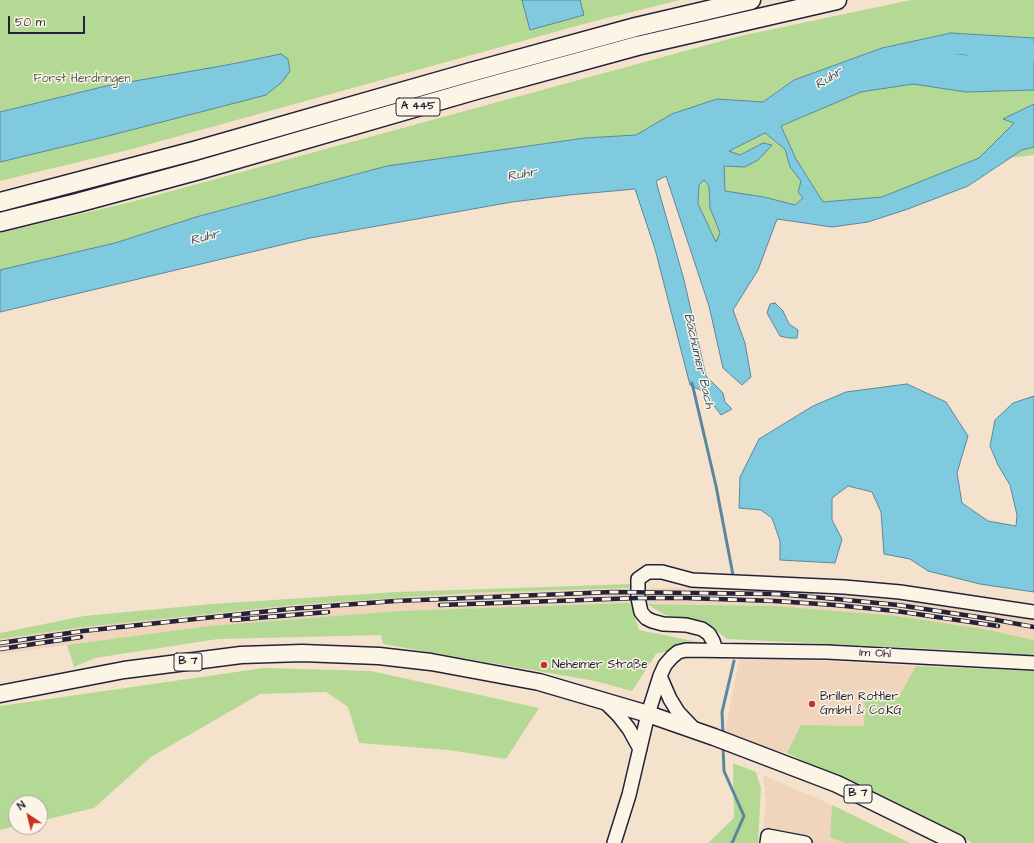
<!DOCTYPE html>
<html>
<head>
<meta charset="utf-8">
<style>
  body { margin:0 }
  #map { position:relative; width:1034px; height:843px; overflow:hidden; background:#f5e2cd; font-family:"Architects Daughter",sans-serif }
  canvas { display:block }
  .north { position:absolute; left:8px; top:795px; width:40px; height:40px; box-sizing:border-box; background:#fcf5e5; border:1px solid #a5a1a1; border-radius:50%; rotate:325deg; font-size:11px; font-weight:700; line-height:16px; text-align:center; color:#22223b }
  .north::after { content:''; display:block; margin:auto; width:14px; height:18px; background:#c8321e; clip-path:polygon(50% 0,100% 100%,50% 72%,0 100%) }
  .scale { position:absolute; left:8px; top:16px; width:77px; height:18px; box-sizing:border-box; border:2px solid #22223b; border-top:0; padding-left:5px; font-size:12px; line-height:14px; white-space:nowrap; color:#22223b; -webkit-text-stroke:3px #fcf5e5; paint-order:stroke }
</style>
</head>
<body>
<div id="map">
<canvas width="1034" height="843"></canvas>
<div class="north">N</div>
<div class="scale">50 m</div>
</div>
<script>
const c = document.querySelector('canvas').getContext('2d');
c.lineJoin = 'round';
function fillPath(path, color) { c.fillStyle = color; c.fill(path, 'evenodd'); }
const poly = rows => new Path2D(rows.map(r => 'M' + r).join(''));
function stroke(path, color, width, dash) { c.strokeStyle = color; c.lineWidth = width; c.lineCap = dash ? 'butt' : 'round'; c.setLineDash(dash || []); c.stroke(path); }
function drawText(font, color, halo, rows, align = 'center') {
  c.font = font + ' "Architects Daughter",sans-serif'; c.lineWidth = 3; c.setLineDash([]); c.textBaseline = 'middle'; c.strokeStyle = halo; c.fillStyle = color; for (const [text, x, y, turn = 0] of rows) {
    c.save(); c.translate(x, y); c.rotate((+turn || 0) * Math.PI / 180); c.textAlign = isNaN(turn) ? turn : align; if (halo) c.strokeText(text, 0, 0); c.fillText(text, 0, 0); c.restore();
  }
}
fillPath(poly([
  [700,587,778,588,837,592,899,598,993,612,1034,620,1034,640,989,630,775,606,631,603,397,611,209,626,0,654,0,639,84,627,212,613,293,605,468,593],
  [740,657,843,662,916,666,898,698,864,726,801,725,787,753,724,736],
  [763,775,832,805,830,837,844,843,762,843,766,799]
]), '#f0d4bc');
fillPath(poly([
  [0,0,680,0,591,22,132,149,0,181],
  [911,0,1034,0,1034,38,951,33,882,48,794,80,763,102,717,99,672,114,636,135,585,138,387,166,196,217,115,243,0,270,0,233,135,201,740,36],
  [959,43,975,44,968,55,935,52],
  [913,84,966,92,1034,90,1034,104,1004,119,1014,123,979,158,882,197,823,202,796,159,781,126,861,92],
  [764,132,785,149,790,167,801,181,798,192,803,198,795,205,763,197,725,191,724,166,745,167,763,143,740,155,728,151],
  [1034,147,1034,155,1009,158,1022,150],
  [704,180,709,186,710,208,720,233,716,242,698,204,699,185],
  [632,584,631,588,468,593,293,605,84,627,0,639,0,633,84,616,212,604,396,592],
  [631,603,639,630,698,642,656,654,632,691,595,681,383,644,381,635,218,639,95,658,74,667,67,645,209,626,397,611],
  [647,604,775,606,896,616,989,630,1034,640,1034,656,955,650,727,639,704,621,665,615],
  [916,666,1034,671,1034,843,973,843,787,753,801,725,864,726,865,695,898,698],
  [264,668,371,671,539,708,506,759,449,750,359,743,348,707,326,692,260,694,151,757,94,808,40,821,40,803,16,803,16,826,0,830,0,706],
  [733,763,756,772,761,788,758,843,708,843,734,818],
  [832,805,910,843,844,843,830,837]
]), '#b3d994');
const water = poly([
  [522,0,580,0,584,15,530,30,522,0],
  [951,33,1034,38,1034,90,966,92,913,84,861,92,781,126,796,159,823,202,882,197,979,158,1014,123,1003,119,1034,104,1034,147,1022,150,968,186,908,209,868,222,832,227,777,219,758,270,733,310,745,343,751,377,742,385,723,368,709,306,666,176,656,181,684,280,706,376,723,393,725,402,732,409,721,415,704,392,690,385,655,249,635,189,569,195,512,202,310,238,0,312,0,270,115,243,196,217,387,166,585,138,636,135,672,114,717,99,763,102,794,80,882,48,951,33],
  [959,43,975,45,968,55,936,52,959,43],
  [765,133,785,149,790,167,801,181,798,192,803,198,795,205,764,197,725,191,724,166,745,167,758,160,772,145,763,143,740,155,729,151,765,133],
  [704,180,709,186,710,208,720,233,716,242,698,204,699,185,704,180],
  [281,54,288,59,290,71,282,82,266,95,104,137,0,162,0,112,106,86,227,65,281,54],
  [775,303,783,311,789,324,798,330,797,338,789,338,780,336,767,313,770,304,775,303],
  [907,384,946,402,968,436,957,473,962,503,988,521,1016,526,1017,515,1010,485,998,465,990,446,995,420,1013,403,1034,396,1034,592,980,584,928,571,910,559,884,554,881,512,872,492,848,486,832,498,832,520,842,539,835,563,780,560,780,541,772,518,761,510,739,508,740,477,759,439,813,406,846,392,907,384]
]);
fillPath(water, '#7fcadf');
stroke(water, '#5a879d', 1);
stroke(poly([
  [692,383,716,486,733,575],
  [723,734,722,712,734,661],
  [723,746,724,771,744,816,732,843]
]), '#5a879d', 3);
stroke(poly([
  [924,52,959,45,1034,52]
]), '#7fcadf', 18);
const minor = poly([
  [716,650,713,641,709,634,702,629,686,625,663,624,652,621,646,618,641,612,638,598,638,579,648,572,662,572,692,580,844,587,900,592,1034,612],
  [660,676,670,699,678,712,696,731],
  [604,701,619,716,629,729,640,749],
  [614,843,629,795,648,714,660,676,665,665,672,657,678,652,686,650,827,652,1034,663],
  [767,843,768,836,805,843]
]);
const major = poly([
  [0,694,124,670,241,655,302,653,379,656,431,662,539,682,648,714,714,737,837,784,957,843]
]);
const highway = poly([
  [0,202,194,151,471,72,636,27,751,0],
  [0,222,77,203,199,170,476,90,637,46,837,0]
]);
stroke(minor, '#22223b', 16);
stroke(major, '#22223b', 19);
stroke(highway, '#22223b', 21);
stroke(minor, '#fcf5e5', 13);
stroke(major, '#fcf5e5', 16);
stroke(highway, '#fcf5e5', 18);
const rail = poly([
  [440,605,638,598,686,598,775,601,835,605,896,611,998,626],
  [232,620,328,612],
  [0,643,83,631,289,609,395,601,612,592,777,594,836,599,898,605,991,619,1034,627],
  [0,649,81,637]
]);
stroke(rail, '#22223b', 4.5);
stroke(rail, '#fcf5e5', 3, [9]);
for (const [x, y, r, color] of [
  [544,665,4,"#c8321e"],
  [812,704,4,"#c8321e"]
]) { const dot = new Path2D(); dot.arc(x, y, r, 0, 2 * Math.PI); c.fillStyle = color; c.fill(dot); stroke(dot, '#fcf5e5', 1.5); }
for (const [x, y, w] of [
  [418,107,44],
  [188,662,28],
  [858,794,28]
]) { const box = new Path2D(); box.roundRect(x - w / 2, y - 9, w, 18, 3); c.fillStyle = '#fcf5e5'; c.fill(box); stroke(box, '#22223b', 1); }
drawText('bold 11px', '#22223b', null, [
  ["A 445",418,107],
  ["B 7",188,662],
  ["B 7",858,794]
]);
drawText('12px', '#4e5956', '#fcf5e5', [
  ["Forst Herdringen",82,79]
]);
drawText('12px', '#22223b', '#fcf5e5', [
  ["Im Ohl",875,654,3]
]);
drawText('12px', '#22223b', '#fcf5e5', [
  ["Neheimer Straße",552,665],
  ["Brillen Rottler",820,697],
  ["GmbH & Co.KG",820,711]
], 'left');
drawText('italic 13px', '#3e546c', '#fcf5e5', [
  ["Ruhr",829,79,-33],
  ["Ruhr",522,175,-10],
  ["Ruhr",205,238,-15],
  ["Bachumer Bach",698,361,77]
]);
</script>
</body>
</html>
